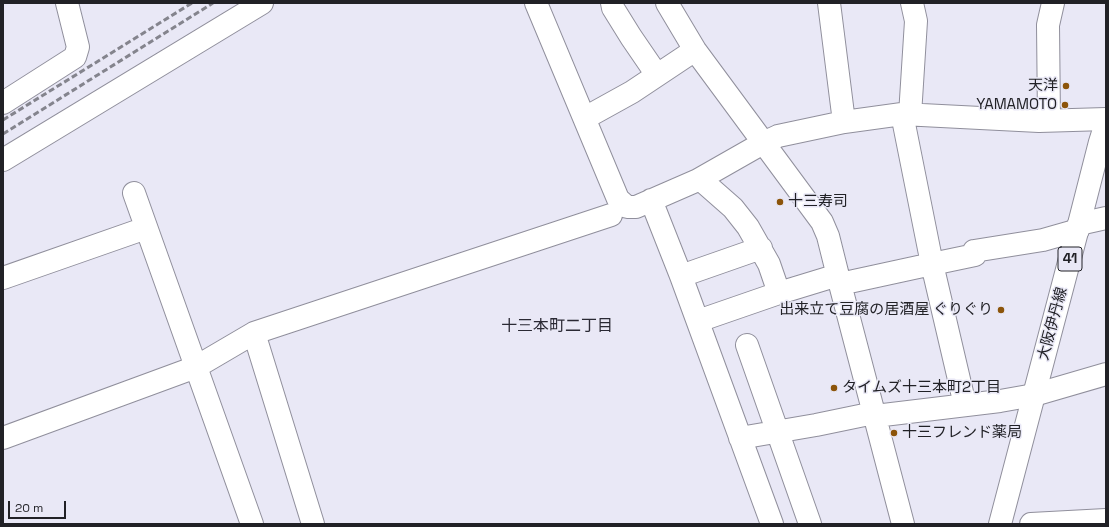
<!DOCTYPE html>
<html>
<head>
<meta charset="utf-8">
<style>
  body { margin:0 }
  #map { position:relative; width:1109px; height:527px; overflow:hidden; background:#e9e8f6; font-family:"Space Grotesk",sans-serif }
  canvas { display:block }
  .frame { position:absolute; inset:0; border:4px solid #212126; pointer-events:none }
  .scale { position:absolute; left:8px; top:501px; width:58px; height:18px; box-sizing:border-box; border:2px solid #212126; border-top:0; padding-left:5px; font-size:12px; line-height:14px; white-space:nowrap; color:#212126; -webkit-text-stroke:3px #e9e8f6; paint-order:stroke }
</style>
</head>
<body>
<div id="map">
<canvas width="1109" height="527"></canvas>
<div class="frame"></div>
<div class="scale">20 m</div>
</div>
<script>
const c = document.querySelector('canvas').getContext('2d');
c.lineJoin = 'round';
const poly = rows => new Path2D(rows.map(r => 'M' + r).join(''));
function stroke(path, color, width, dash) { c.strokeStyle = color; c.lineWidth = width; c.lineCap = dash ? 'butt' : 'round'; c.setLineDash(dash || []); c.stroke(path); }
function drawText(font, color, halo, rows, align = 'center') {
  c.font = font + ' "Space Grotesk","Noto Sans JP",sans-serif'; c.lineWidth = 3; c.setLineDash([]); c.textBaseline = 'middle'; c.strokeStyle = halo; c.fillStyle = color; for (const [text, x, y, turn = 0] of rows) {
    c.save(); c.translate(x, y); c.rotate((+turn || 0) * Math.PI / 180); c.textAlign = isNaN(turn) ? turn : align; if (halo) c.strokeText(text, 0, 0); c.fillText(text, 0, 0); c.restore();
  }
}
const minor = poly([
  [536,3,618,199,627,207,636,207,698,180,763,143,778,136,844,122,902,114,1039,121,1106,119],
  [612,3,613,8,631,37,657,75],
  [667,3,695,50,822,222,828,236,840,284,903,524],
  [829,3,844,122],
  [3,103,75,57,78,47,67,3],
  [902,114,932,264,965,405],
  [910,115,916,21,912,3],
  [585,118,632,92,695,50],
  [1049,120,1048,25,1053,3],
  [3,160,262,3],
  [700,179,733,208,748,227,769,264,779,293],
  [134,193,252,524],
  [651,200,681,276,772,524],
  [1079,224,1106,218],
  [681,276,761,248],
  [3,278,146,228],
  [840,284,932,264,975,255,974,251,1043,240,1078,230],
  [698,321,779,293,838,275],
  [254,333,313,524],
  [747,345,810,524],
  [875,416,1000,401,1034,395,1106,374],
  [3,438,196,367,254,333,611,215],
  [740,438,816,425,874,413],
  [1031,524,1106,520]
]);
const major = poly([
  [1000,524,1079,224,1100,142,1106,123]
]);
stroke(minor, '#908f9c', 24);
stroke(major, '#908f9c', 24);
stroke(minor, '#fff', 22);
stroke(major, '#fff', 22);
stroke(poly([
  [3,120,192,3],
  [3,134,213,3]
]), '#84848d', 3, [6, 3]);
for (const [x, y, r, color] of [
  [1066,86,4,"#8c540a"],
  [1065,105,4,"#8c540a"],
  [780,202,4,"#8c540a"],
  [1001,310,4,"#8c540a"],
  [834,388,4,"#8c540a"],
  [894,433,4,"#8c540a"]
]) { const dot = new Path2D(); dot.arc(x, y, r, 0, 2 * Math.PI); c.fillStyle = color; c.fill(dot); stroke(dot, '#e9e8f6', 1.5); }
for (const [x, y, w] of [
  [1070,259,24]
]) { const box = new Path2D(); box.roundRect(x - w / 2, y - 12, w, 24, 3); c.fillStyle = '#e9e8f6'; c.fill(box); stroke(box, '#212126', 1); }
drawText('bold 14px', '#212126', null, [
  ["41",1070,259]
]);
drawText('15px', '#212126', '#e9e8f6', [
  ["天洋",1058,86],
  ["YAMAMOTO",1057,105],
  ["十三寿司",788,202,"left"],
  ["出来立て豆腐の居酒屋 ぐりぐり",993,310],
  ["タイムズ十三本町2丁目",842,388,"left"],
  ["十三フレンド薬局",902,433,"left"]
], 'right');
drawText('15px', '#212126', '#e9e8f6', [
  ["大阪伊丹線",1053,324,-75]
]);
drawText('16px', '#2a2934', '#e9e8f6', [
  ["十三本町二丁目",557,327]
]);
</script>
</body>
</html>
